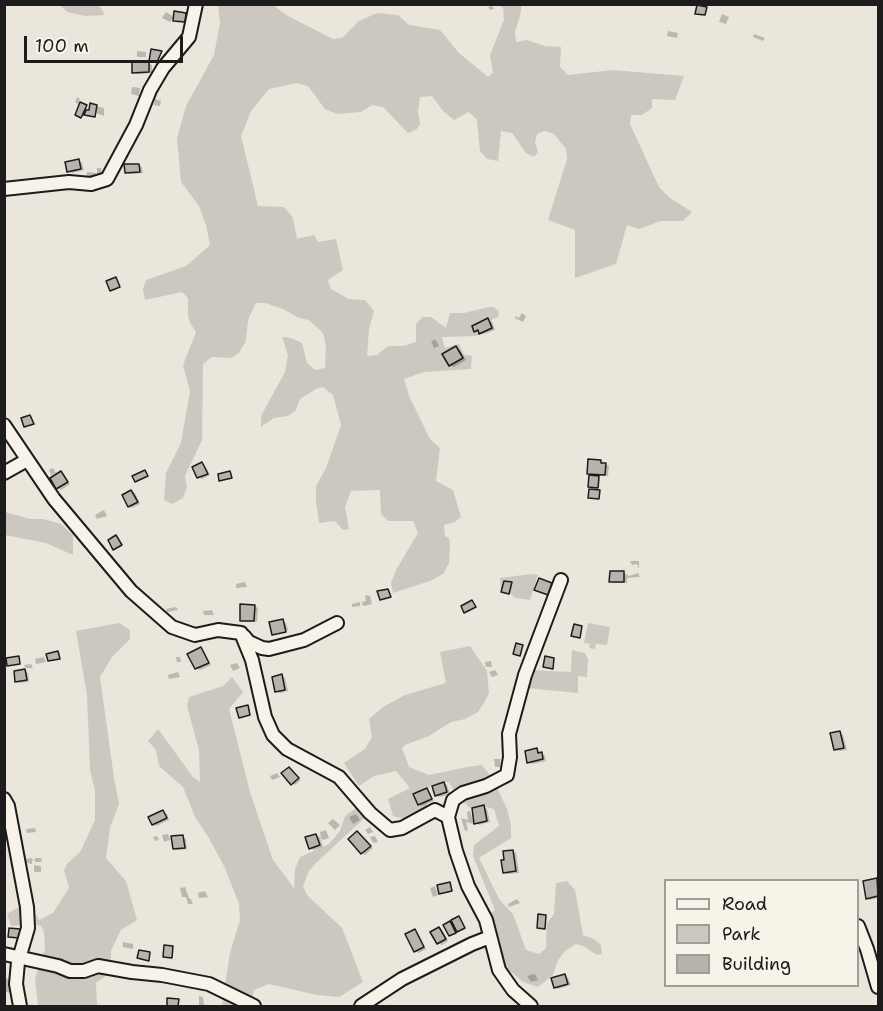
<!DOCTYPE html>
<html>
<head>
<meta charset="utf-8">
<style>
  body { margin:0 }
  #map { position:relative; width:883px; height:1011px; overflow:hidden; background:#eae6dc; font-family:"Shantell Sans",sans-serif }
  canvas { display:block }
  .frame { position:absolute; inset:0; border:6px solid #1c1c1c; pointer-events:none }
  .legend { position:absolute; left:664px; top:879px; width:195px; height:108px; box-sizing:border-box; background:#f7f3e8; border:2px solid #9f9d96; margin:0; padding:8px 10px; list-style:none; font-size:18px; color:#1c1c1c }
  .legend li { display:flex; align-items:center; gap:12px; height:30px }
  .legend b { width:30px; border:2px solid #9f9d96 }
  .scale { position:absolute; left:24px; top:36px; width:159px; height:27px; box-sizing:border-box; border:3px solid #1c1c1c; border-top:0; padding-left:8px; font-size:18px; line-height:21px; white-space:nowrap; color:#1c1c1c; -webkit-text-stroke:4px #f7f3e8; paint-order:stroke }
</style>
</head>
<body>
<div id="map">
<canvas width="883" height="1011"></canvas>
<div class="frame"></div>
<ul class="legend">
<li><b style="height:8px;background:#f7f3e8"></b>Road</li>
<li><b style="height:16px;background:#ccc8c0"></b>Park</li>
<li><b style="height:16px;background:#b6b4ac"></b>Building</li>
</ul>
<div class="scale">100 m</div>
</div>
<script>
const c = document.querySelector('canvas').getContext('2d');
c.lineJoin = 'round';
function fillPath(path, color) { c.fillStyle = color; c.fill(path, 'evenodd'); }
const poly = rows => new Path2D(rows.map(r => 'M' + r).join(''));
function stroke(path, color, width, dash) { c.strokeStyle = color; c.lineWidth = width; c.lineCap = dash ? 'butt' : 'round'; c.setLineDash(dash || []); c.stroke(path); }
fillPath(poly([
  [60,5,99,5,105,15,85,16,67,12],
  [218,5,273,5,286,15,333,39,342,38,359,21,377,13,398,15,409,25,440,30,459,53,488,77,493,73,490,55,504,20,503,8,499,5,521,5,521,12,515,32,516,42,527,40,545,46,561,47,560,67,568,75,613,70,684,76,675,100,652,99,652,108,642,115,631,115,630,124,659,187,670,198,692,212,683,221,661,221,639,229,627,225,616,264,575,278,575,230,548,220,567,159,566,149,554,134,544,131,537,134,535,142,538,152,534,157,526,153,512,133,501,131,498,161,487,159,480,151,477,120,469,112,454,120,443,111,432,96,420,97,418,111,420,124,417,129,408,133,383,107,372,105,361,112,337,114,325,109,308,86,296,83,269,89,251,111,241,136,258,206,284,207,293,218,297,239,314,235,318,242,336,239,343,270,328,280,331,289,349,299,365,300,374,311,369,329,367,356,377,355,388,346,403,346,416,342,416,324,422,317,431,317,446,328,450,313,464,313,489,307,494,307,499,312,498,317,491,320,494,329,476,336,442,337,445,348,459,344,464,355,472,356,471,369,424,372,404,379,410,398,430,439,440,448,436,481,453,490,461,517,455,522,444,525,445,536,449,538,450,545,449,563,443,574,430,581,393,593,391,583,396,570,418,533,413,521,388,521,381,514,380,490,351,491,345,507,349,529,343,530,335,521,319,523,316,501,316,486,326,468,341,425,333,395,323,387,316,389,300,399,296,410,288,416,274,418,261,427,261,416,285,372,288,355,282,337,291,338,302,343,307,363,315,370,325,368,326,346,323,333,309,320,299,318,283,309,265,303,256,303,248,320,246,341,239,353,232,358,212,357,203,364,202,440,185,476,187,487,183,498,172,504,164,500,166,473,181,443,190,391,183,365,196,332,190,323,188,315,188,298,182,292,145,300,143,289,146,280,186,266,210,245,206,225,199,206,181,182,177,138,186,106,214,55,220,23],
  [5,512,30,519,43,519,61,524,73,535,73,555,46,543,5,535],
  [531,574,538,575,530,600,515,598,511,594,501,593,500,578],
  [119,623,130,630,130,639,112,657,100,677,114,778,119,804,110,828,106,858,126,881,137,920,121,930,111,951,111,972,96,983,97,1006,38,1006,35,978,45,949,44,932,41,926,34,924,11,926,7,914,21,906,23,902,17,885,14,847,31,906,39,920,53,913,69,888,64,870,68,863,80,852,95,820,95,791,90,770,87,695,76,631],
  [588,623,610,627,607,645,596,644,595,649,589,648,590,644,584,643],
  [470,646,487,671,489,693,484,703,478,712,465,719,451,722,429,736,405,745,402,748,409,767,429,775,467,767,482,765,493,779,507,809,511,825,511,838,479,858,499,899,513,914,526,950,539,954,546,948,547,923,554,914,556,883,567,881,575,890,583,935,594,939,601,945,602,954,597,955,583,946,576,944,565,951,558,960,553,975,538,987,523,982,488,953,483,946,479,922,495,910,473,856,474,845,499,826,494,809,482,806,470,808,456,795,449,782,433,784,424,792,428,810,406,819,393,816,388,799,410,788,396,771,374,776,359,786,344,763,365,749,372,737,369,719,383,707,405,695,446,683,440,652],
  [572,650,585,653,588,659,587,677,578,676,578,693,526,688,531,670,571,672],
  [232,677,243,692,229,709,250,792,273,860,294,888,295,869,300,857,329,844,340,831,345,816,359,806,372,811,315,864,309,871,303,886,307,895,342,928,363,982,339,997,317,995,269,984,254,990,250,1006,222,1006,230,953,240,920,239,904,225,868,209,838,195,817,183,787,159,766,156,750,148,741,158,729,193,777,200,782,199,750,187,706,189,697,223,686]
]), '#ccc8c0');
fillPath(poly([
  [488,7,492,6,494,9,490,10],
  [166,12,174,17,170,22,162,18],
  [722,14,729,17,726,24,719,22],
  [668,31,678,33,677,38,667,36],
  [754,34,765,38,763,41,753,37],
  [137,51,146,52,146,57,137,57],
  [148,63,152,65,152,73,137,74,134,72],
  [132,87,140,88,139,96,131,94],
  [77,97,80,99,78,104,75,102],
  [155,99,161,101,160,106,154,105],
  [81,104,87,107,86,111,90,112,96,106,104,108,104,116,96,113,96,117,84,114,83,117,77,114],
  [79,161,82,163,84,170,72,173,68,171],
  [139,165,142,167,143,173,130,174,126,172],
  [97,168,101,168,102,173,97,173],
  [87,172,96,173,96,181,86,180],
  [522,313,526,316,523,322,515,318,516,316,519,318],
  [488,320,492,322,495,330,484,334,476,331],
  [436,340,439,346,434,348,431,341],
  [456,348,460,350,466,360,454,367,450,365],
  [600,461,609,466,608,476,595,476,600,478,599,488,591,487,591,475,589,473],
  [202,463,205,465,210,475,202,479,198,477],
  [53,468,56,473,51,475,49,470],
  [61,473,70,484,61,490,57,488],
  [131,491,135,493,140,504,132,508,129,506],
  [104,510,107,516,97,519,95,515],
  [630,561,639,561,639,569,637,564,632,565],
  [611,572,624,573,629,576,638,573,640,577,627,578,627,583,614,583,611,581],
  [245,582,247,587,236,588,236,584],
  [365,595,370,596,372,604,364,606,360,603,360,606,352,607,352,604,359,602,363,605,362,602,366,601],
  [254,606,258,608,257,622,245,622,241,620],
  [176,607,178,610,167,612,166,609],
  [212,610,214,615,204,615,203,611],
  [283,621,286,623,288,630,273,634],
  [201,649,204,651,211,665,200,670,196,668],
  [44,657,46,662,36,664,35,659],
  [176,657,180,657,181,662,177,662],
  [491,661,492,667,486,667,485,662],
  [237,663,240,668,233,671,230,665],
  [24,665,31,664,33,668,26,668],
  [495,670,498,675,492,677,489,672],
  [25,671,28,673,29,682,20,683,16,681],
  [178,672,180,677,169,679,168,675],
  [282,676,285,678,288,691,280,693,276,691],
  [840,733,843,735,847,750,839,751,835,749],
  [537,750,545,756,546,761,532,764,529,762],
  [494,759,500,759,501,767,495,767],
  [290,769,301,780,295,785,292,783],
  [277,773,280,777,272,780,270,776],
  [444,783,447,785,450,794,440,797,437,795],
  [427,790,430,792,434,801,422,806,419,804],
  [483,807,487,809,490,822,479,825,476,823],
  [470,811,474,824,466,822,468,830,465,831,461,818,468,820,467,812],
  [163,812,167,814,169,820,156,826,153,824],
  [356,814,360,820,353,824,349,817],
  [333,819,340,825,335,830,328,823],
  [370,827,373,832,368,834,365,830],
  [35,828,36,832,27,833,26,829],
  [326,830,329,838,323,840,320,838,323,847,314,850,310,848,316,835,321,838,320,832],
  [357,832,373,848,365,855,362,853],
  [168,834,170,840,164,842,162,835],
  [157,836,159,840,155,841,153,837],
  [375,836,378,842,373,843,370,837],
  [183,837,186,839,187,849,178,850,174,848],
  [513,851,516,853,519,873,507,874,504,872,506,861],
  [31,858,35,861,35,858,41,858,42,862,36,862,32,860,32,864,27,863,26,859],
  [34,865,41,866,41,872,34,872],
  [876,880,878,881,878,898,870,900,867,898],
  [435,886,438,895,433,897,430,888],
  [185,887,189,898,191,899,193,904,188,904,186,897,182,897,180,888],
  [205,891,208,897,199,898,198,893],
  [517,899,520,903,509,907,508,904],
  [439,928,442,930,448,941,442,945,438,943],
  [415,931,418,933,426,949,419,953,415,951],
  [123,942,133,944,133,949,123,947],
  [535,974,538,980,531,982,527,976],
  [565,976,568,978,571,985,558,989,555,987],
  [4,978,13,980,14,993,4,992],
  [199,996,203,997,204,1006,199,1005]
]), '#0003');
const building = poly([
  [697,5,707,7,705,15,695,14,697,5],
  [174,11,186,13,185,22,173,21,174,11],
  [151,49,162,51,157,62,149,61,151,49],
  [149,61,149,72,132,73,132,62,149,61],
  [80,102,87,105,81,118,75,115,80,102],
  [90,103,97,105,95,117,84,115,86,110,89,110,90,103],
  [79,159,81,169,67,172,65,162,79,159],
  [124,164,139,164,140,172,125,173,124,164],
  [116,277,120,287,110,291,106,281,116,277],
  [488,318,492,328,479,334,478,330,474,332,472,326,488,318],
  [456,346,463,358,449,366,442,354,456,346],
  [30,415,34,424,24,427,21,418,30,415],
  [588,459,601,460,601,463,606,463,605,475,587,474,588,459],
  [202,462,208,474,197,478,192,467,202,462],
  [145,470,148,476,135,482,132,476,145,470],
  [61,471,68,482,56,489,50,478,61,471],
  [230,471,232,478,219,481,218,474,230,471],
  [589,475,599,476,598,488,588,487,589,475],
  [589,489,600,490,599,499,588,498,589,489],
  [131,490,138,502,128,507,122,495,131,490],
  [116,535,122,545,113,550,108,540,116,535],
  [610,571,624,571,624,582,609,582,610,571],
  [539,578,552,583,548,595,534,590,539,578],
  [504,581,512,582,509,594,501,592,504,581],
  [388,589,391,597,380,600,377,591,388,589],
  [472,600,476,607,464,613,461,606,472,600],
  [240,604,255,605,254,621,240,621,240,604],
  [283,619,286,632,272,635,269,622,283,619],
  [574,624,582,626,580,638,571,636,574,624],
  [516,643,523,645,520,656,513,654,516,643],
  [201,647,209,663,195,669,187,654,201,647],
  [58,651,60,659,48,661,46,654,58,651],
  [19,656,20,664,7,666,6,658,19,656],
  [545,656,554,658,553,669,543,667,545,656],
  [25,669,27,680,15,682,14,671,25,669],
  [282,674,285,690,275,692,272,677,282,674],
  [248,705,250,715,239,718,236,708,248,705],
  [840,731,844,748,834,750,830,733,840,731],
  [537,748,538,753,542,752,543,759,527,763,525,751,537,748],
  [289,767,299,778,291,785,281,773,289,767],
  [444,782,447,792,435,796,432,786,444,782],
  [427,788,432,799,418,805,413,794,427,788],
  [484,805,487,821,474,824,472,808,484,805],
  [163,810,167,818,152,825,148,817,163,810],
  [357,831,371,846,361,854,348,839,357,831],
  [316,834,320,845,309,849,305,837,316,834],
  [183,835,185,848,173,849,171,836,183,835],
  [513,850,516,871,503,873,501,860,504,860,503,851,513,850],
  [877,878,878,896,866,899,863,881,877,878],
  [450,882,452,891,439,894,437,885,450,882],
  [538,914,546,915,545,929,537,928,538,914],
  [459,916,465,928,457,932,451,920,459,916],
  [450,921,456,933,449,936,443,925,450,921],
  [439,927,446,939,437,944,430,932,439,927],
  [9,928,20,929,19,938,8,937,9,928],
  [415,929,424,947,414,952,405,934,415,929],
  [164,945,173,946,172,958,163,957,164,945],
  [139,950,150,952,149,961,137,958,139,950],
  [565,974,568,984,554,988,551,978,565,974],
  [167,998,179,999,178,1006,167,1006,167,998]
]);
fillPath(building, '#b6b4ac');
stroke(building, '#1c1c1c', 1.5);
const street = poly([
  [4,189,69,182,91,184,107,179,136,125,150,90,163,68,189,37,196,4],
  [4,425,54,499,131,591,172,627,195,635,218,630,241,633,252,660,265,717,273,735,287,749,339,777,370,813,390,830,402,828,435,810,448,817],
  [4,473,27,460],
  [244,636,249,642,262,648,269,649,304,640,337,623],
  [4,799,8,806,27,907,28,928,18,962,16,984,20,1006],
  [858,926,867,949,878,987],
  [4,954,58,966,70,971,84,971,98,966,132,972,162,975,209,984,254,1006],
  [361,1006,402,979,472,944,490,937],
  [531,1006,513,990,499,970,486,920,468,886,456,851,448,817,453,800,463,793,486,786,507,775,510,757,509,734,525,675,561,580]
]);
stroke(street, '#1c1c1c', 16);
stroke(street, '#f7f3e8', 12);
</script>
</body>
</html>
